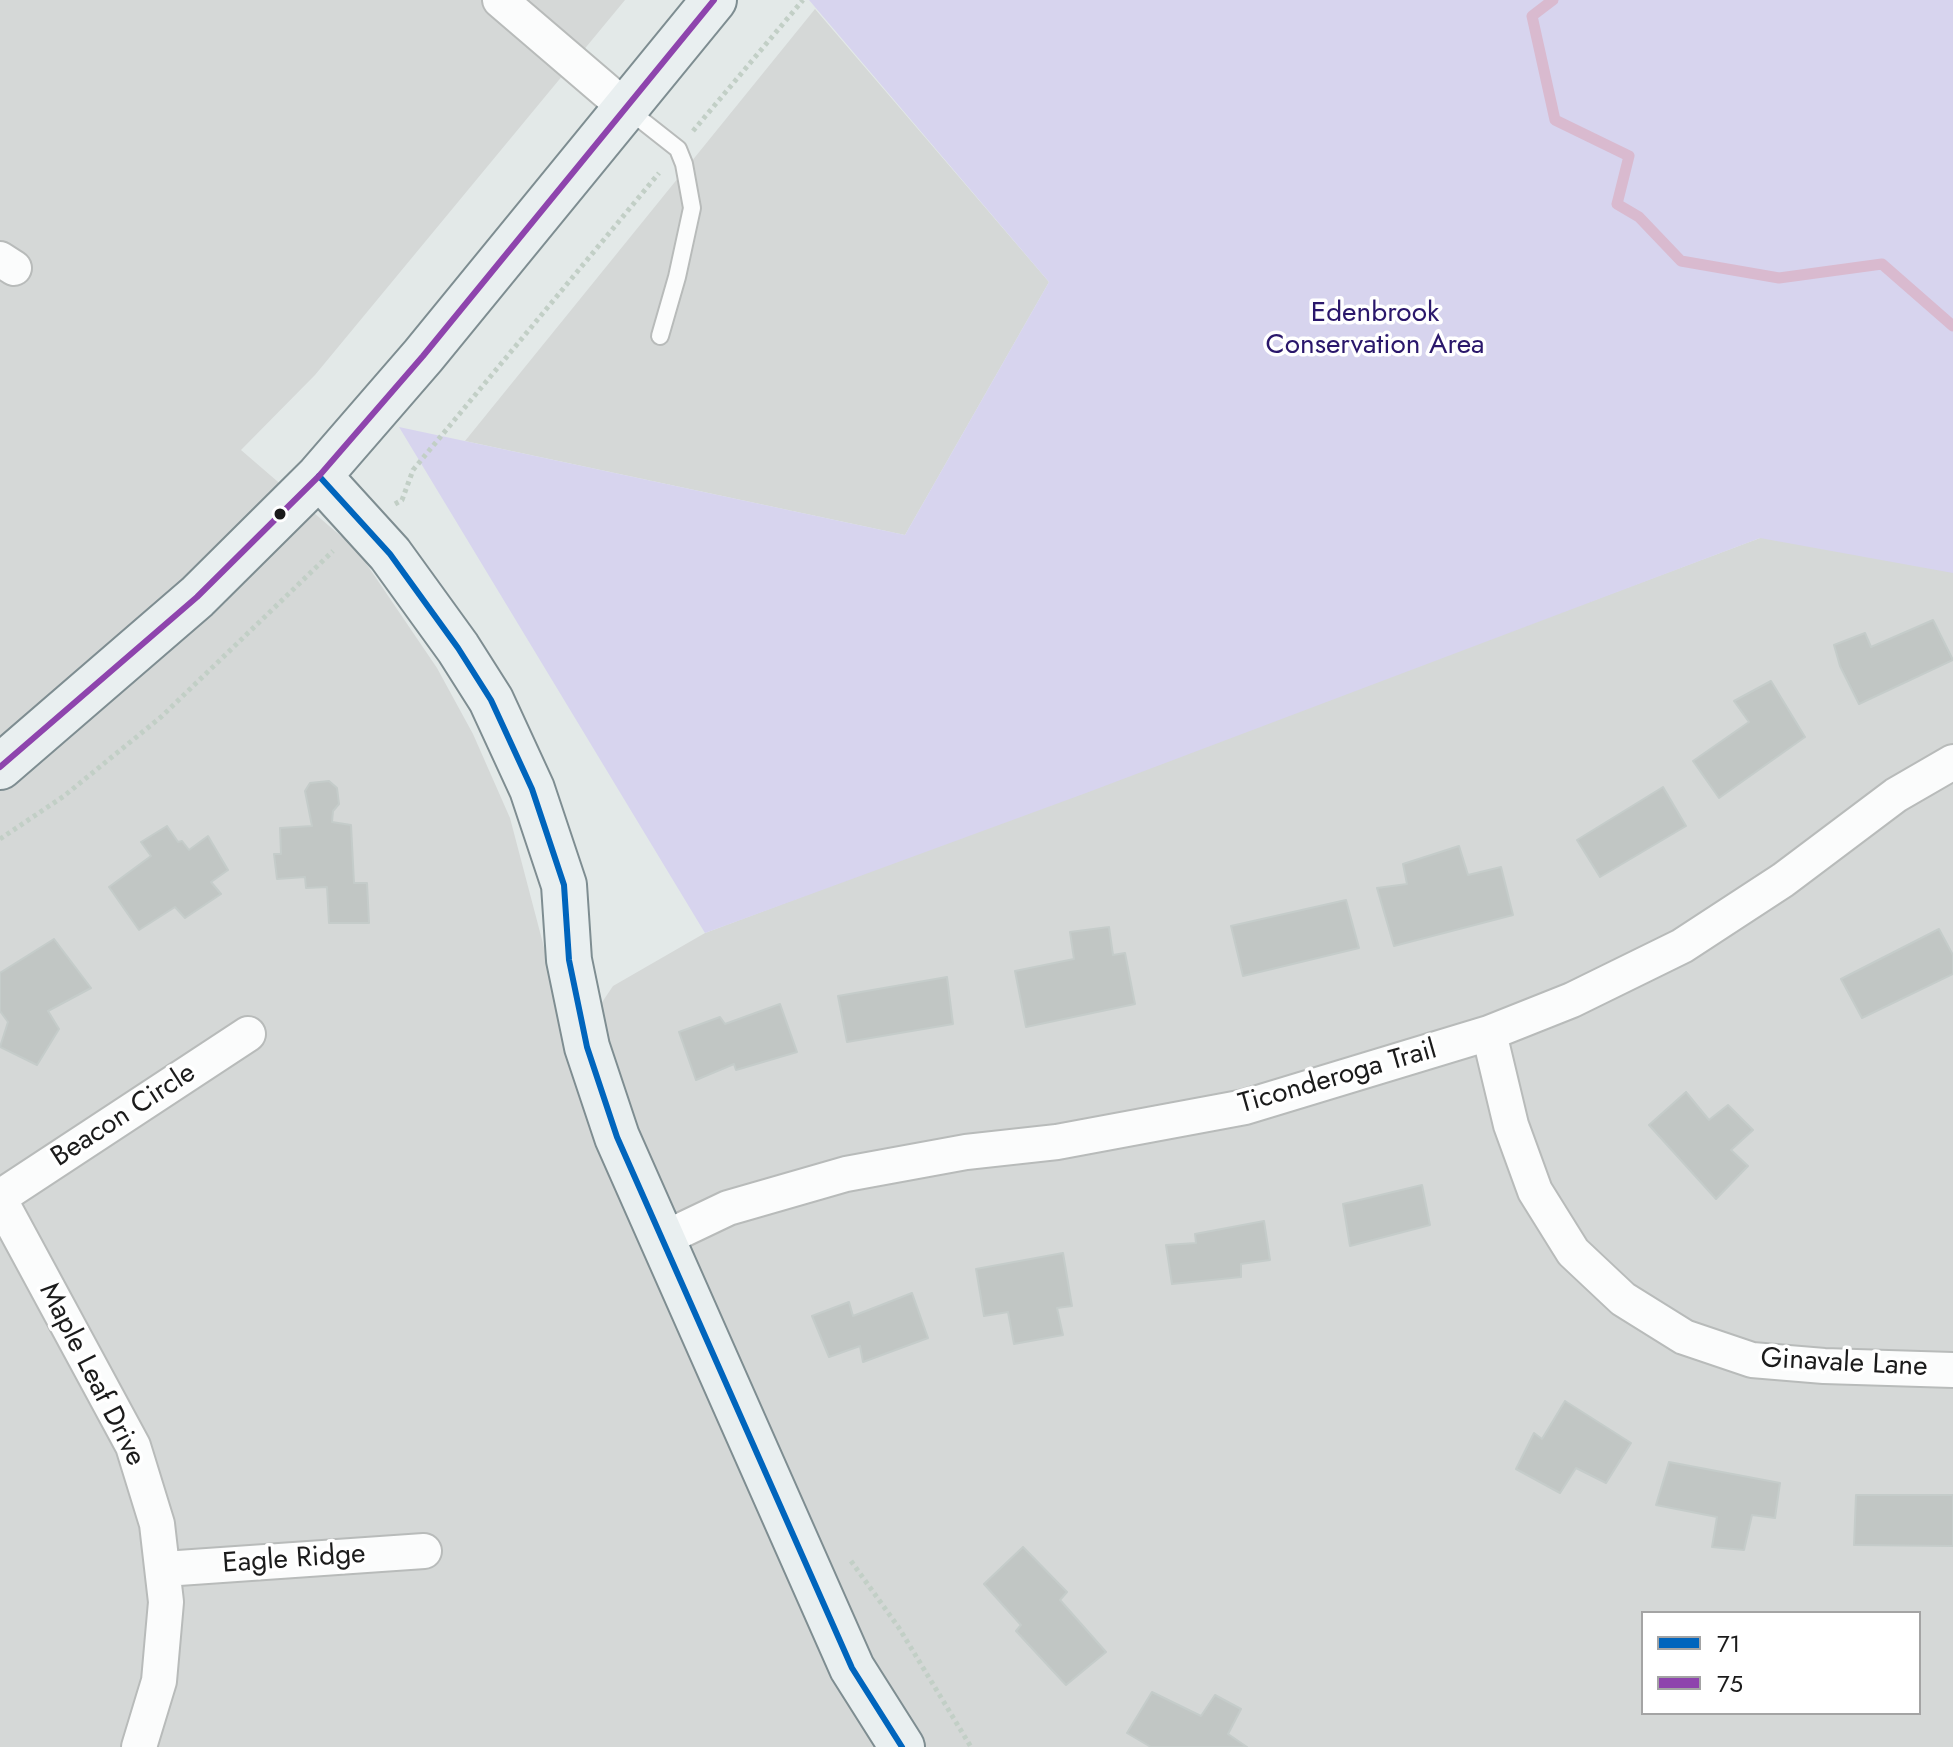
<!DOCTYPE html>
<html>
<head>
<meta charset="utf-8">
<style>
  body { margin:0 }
  #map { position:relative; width:1953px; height:1747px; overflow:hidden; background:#e3e9e8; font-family:Jost,sans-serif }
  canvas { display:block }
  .legend { position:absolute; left:1641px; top:1611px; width:280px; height:104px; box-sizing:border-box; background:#fff; border:2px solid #a4a4a4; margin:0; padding:10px 14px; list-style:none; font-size:24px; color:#1b1b1b }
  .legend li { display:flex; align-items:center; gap:16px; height:40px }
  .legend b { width:40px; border:2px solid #a4a4a4 }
</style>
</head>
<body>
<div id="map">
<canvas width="1953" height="1747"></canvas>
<ul class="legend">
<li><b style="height:10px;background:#0065bd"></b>71</li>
<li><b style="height:10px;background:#8e44ad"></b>75</li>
</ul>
</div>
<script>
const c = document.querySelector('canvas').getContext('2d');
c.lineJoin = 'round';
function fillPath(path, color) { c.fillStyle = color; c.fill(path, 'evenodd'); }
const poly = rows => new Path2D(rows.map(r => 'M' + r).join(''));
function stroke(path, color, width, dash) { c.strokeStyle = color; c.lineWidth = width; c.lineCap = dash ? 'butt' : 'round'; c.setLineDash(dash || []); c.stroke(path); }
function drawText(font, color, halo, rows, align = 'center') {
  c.font = font + ' Jost,sans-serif'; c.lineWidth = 7; c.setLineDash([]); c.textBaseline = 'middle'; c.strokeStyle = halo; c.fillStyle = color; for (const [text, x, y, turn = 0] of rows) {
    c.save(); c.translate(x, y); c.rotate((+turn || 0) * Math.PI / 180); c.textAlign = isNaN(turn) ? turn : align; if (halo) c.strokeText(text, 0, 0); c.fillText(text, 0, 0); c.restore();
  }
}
fillPath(poly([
  [0,0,625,0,315,375,241,450,357,550,437,668,473,734,510,818,581,1088,584,1029,613,986,705,933,1760,538,1953,492,1953,1747,0,1747],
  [1643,1613,1919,1613,1919,1713,1643,1713],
  [815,9,1049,282,905,535,465,441]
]), '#d5d8d7');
fillPath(poly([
  [809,0,1953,0,1953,573,1760,538,1086,793,705,933,399,427,905,535,1049,282]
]), '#d7d4ee');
stroke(poly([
  [1553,0,1532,16,1555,120,1629,156,1617,204,1639,217,1681,261,1779,278,1882,264,1953,326]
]), '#d9bacf', 11);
const building = poly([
  [1933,620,1953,660,1859,704,1840,666,1834,645,1865,633,1871,647,1933,620],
  [1771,681,1805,737,1719,798,1693,761,1749,722,1734,701,1771,681],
  [329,781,337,788,339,804,333,811,332,822,351,825,354,883,367,883,369,923,329,923,327,887,306,888,305,877,277,879,274,854,281,854,280,828,312,826,305,791,310,783,329,781],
  [1663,787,1686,826,1600,877,1577,840,1663,787],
  [167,826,178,842,182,841,189,850,208,836,228,870,211,882,221,894,185,918,175,907,139,930,109,887,151,856,141,842,167,826],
  [1459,846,1468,875,1501,867,1513,915,1394,946,1377,888,1407,884,1403,864,1459,846],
  [1346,900,1359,948,1243,976,1231,926,1346,900],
  [1109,927,1113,955,1125,953,1135,1004,1026,1027,1015,971,1074,959,1070,932,1109,927],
  [1939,929,1953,955,1953,974,1862,1018,1841,979,1939,929],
  [54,939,91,988,48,1011,59,1029,37,1065,0,1047,8,1022,0,1011,0,973,54,939],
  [947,977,953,1024,847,1042,838,996,947,977],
  [780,1004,797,1052,736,1070,734,1064,696,1080,679,1032,720,1017,725,1024,780,1004],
  [1686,1092,1709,1120,1728,1105,1753,1130,1731,1150,1748,1166,1716,1199,1649,1125,1686,1092],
  [1422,1185,1430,1225,1350,1246,1343,1204,1422,1185],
  [1264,1221,1270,1260,1241,1264,1241,1277,1172,1284,1166,1245,1196,1243,1195,1234,1264,1221],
  [1063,1253,1072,1306,1057,1308,1063,1335,1014,1344,1008,1312,984,1316,976,1269,1063,1253],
  [912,1293,928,1338,863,1362,860,1346,829,1357,812,1316,849,1302,853,1316,912,1293],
  [1565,1401,1631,1443,1606,1483,1576,1468,1560,1493,1516,1469,1534,1433,1542,1439,1565,1401],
  [1669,1462,1780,1483,1775,1518,1752,1515,1744,1550,1712,1547,1717,1517,1656,1505,1669,1462],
  [1856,1495,1953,1495,1953,1546,1854,1545,1856,1495],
  [1023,1547,1067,1592,1060,1600,1106,1652,1066,1685,1016,1631,1021,1625,984,1584,1023,1547],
  [1152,1692,1201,1716,1215,1695,1241,1709,1228,1734,1247,1747,1151,1747,1127,1733,1152,1692]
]);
fillPath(building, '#c1c6c4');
stroke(building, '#c5ccca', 2);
const lane = poly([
  [626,108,678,149,684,164,692,208,677,277,660,336]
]);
const street = poly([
  [500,0,626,108],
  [0,259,14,268],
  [1489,1033,1511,1125,1535,1191,1573,1252,1623,1299,1684,1337,1752,1360,1824,1366,1953,1370],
  [0,1197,248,1034],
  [0,1200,133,1446,157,1524,166,1602,159,1681,139,1747],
  [663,1239,728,1208,846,1174,966,1152,1057,1142,1245,1107,1489,1033,1572,1000,1682,946,1783,880,1896,795,1953,762],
  [164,1569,424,1551]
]);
const secondary = poly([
  [319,476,390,554,458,648,491,700,532,789,564,885,569,960,587,1047,617,1137,852,1668,902,1747],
  [0,767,197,597,319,476,423,356,714,0]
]);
stroke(lane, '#b8bbba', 20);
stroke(street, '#b8bbba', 38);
stroke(secondary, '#7e8d91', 48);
stroke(poly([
  [693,131,803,0],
  [395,504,402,500,413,470,659,173],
  [0,839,64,796,161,717,333,551],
  [851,1561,899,1628,971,1747]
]), '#c2cfc6', 5, [4, 4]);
stroke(lane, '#fbfcfc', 16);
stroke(street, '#fbfcfc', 34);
stroke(secondary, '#e9eff0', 44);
stroke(poly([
  [319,476,390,554,458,648,491,700,532,789,564,885,569,960,587,1047,617,1137,852,1668,902,1747]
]), '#0065bd', 6);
stroke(poly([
  [0,767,197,597,319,476,423,356,714,0]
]), '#8e44ad', 6);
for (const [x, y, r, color] of [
  [280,514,7,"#1b1b1b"]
]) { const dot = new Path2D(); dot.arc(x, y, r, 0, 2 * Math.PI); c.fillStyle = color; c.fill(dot); stroke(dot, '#fff', 3); }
drawText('28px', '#2a176b', '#fff', [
  ["Edenbrook",1375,314],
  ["Conservation Area",1375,346]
]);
drawText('28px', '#1b1b1b', '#fff', [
  ["Ticonderoga Trail",1338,1078,-16],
  ["Beacon Circle",124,1116,-33],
  ["Ginavale Lane",1844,1364,3],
  ["Maple Leaf Drive",91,1375,63],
  ["Eagle Ridge",294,1560,-4]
]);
</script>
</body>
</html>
